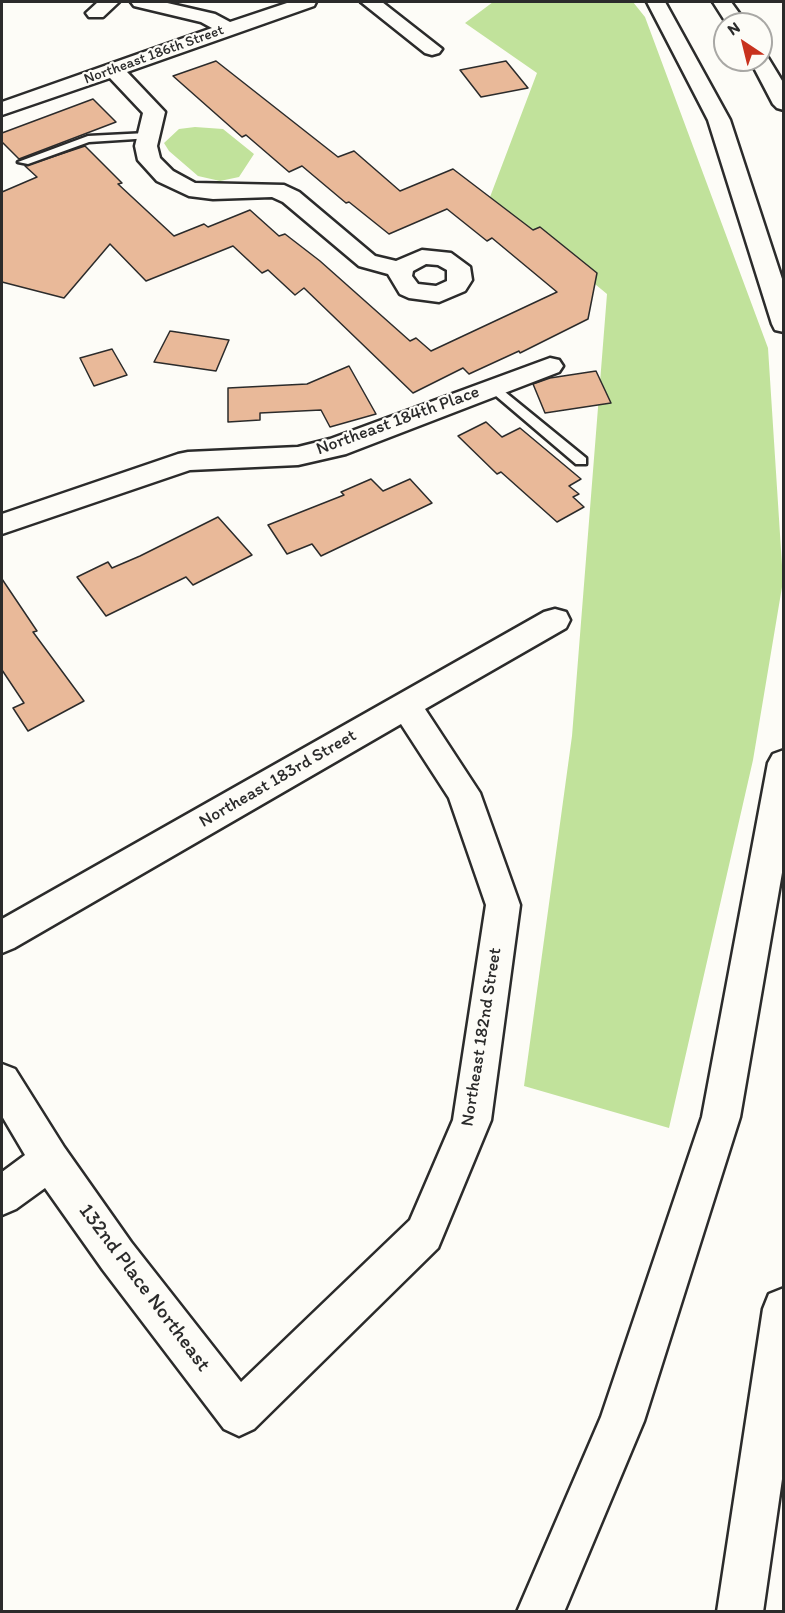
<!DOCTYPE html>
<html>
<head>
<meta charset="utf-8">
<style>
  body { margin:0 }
  #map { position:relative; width:785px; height:1613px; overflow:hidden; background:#fdfcf7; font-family:Itim,sans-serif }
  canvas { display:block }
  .frame { position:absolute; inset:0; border:3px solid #2b2b2b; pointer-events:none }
  .north { position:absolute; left:713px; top:12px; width:60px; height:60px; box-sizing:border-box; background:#fdfcf7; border:2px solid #a9a8a5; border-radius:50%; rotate:325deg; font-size:16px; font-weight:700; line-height:24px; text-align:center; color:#2b2b2b }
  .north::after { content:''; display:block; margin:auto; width:21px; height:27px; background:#c8321e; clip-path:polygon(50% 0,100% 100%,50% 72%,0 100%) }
</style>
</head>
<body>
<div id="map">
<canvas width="785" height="1613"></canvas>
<div class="frame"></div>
<div class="north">N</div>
</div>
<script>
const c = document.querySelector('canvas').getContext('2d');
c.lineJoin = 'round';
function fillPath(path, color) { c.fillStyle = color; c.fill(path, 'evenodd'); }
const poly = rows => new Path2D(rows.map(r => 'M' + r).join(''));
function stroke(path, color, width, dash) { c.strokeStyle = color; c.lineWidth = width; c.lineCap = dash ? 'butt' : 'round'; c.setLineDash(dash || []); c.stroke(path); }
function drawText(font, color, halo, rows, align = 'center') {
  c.font = font + ' Itim,sans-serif'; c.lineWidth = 4.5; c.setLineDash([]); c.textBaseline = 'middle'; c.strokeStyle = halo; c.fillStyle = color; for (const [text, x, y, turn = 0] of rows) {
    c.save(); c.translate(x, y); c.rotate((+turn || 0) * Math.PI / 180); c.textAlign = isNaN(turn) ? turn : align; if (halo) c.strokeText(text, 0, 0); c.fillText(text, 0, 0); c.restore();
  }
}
fillPath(poly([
  [493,2,633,2,645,17,768,348,783,581,753,760,669,1128,524,1086,572,736,607,294,490,197,537,73,465,23],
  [195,127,223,129,254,154,239,177,220,181,198,176,169,151,164,143,179,129]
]), '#c1e29b');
const building = poly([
  [216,61,338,157,354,151,400,191,453,169,533,230,540,227,597,273,588,319,520,353,519,351,469,374,463,368,413,393,304,288,295,295,268,270,262,273,233,246,146,281,110,244,64,298,2,282,2,192,37,177,25,166,85,146,122,183,118,184,174,236,204,224,208,227,250,210,279,236,285,234,320,261,410,341,416,338,431,351,557,292,492,238,487,241,447,209,389,234,349,202,346,203,302,166,289,172,246,135,242,137,173,76,216,61],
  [506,61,528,88,481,97,460,70,506,61],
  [93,99,116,122,19,159,2,142,2,133,93,99],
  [170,331,229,340,216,371,154,362,170,331],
  [112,349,127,375,94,386,80,358,112,349],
  [349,366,376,414,330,427,321,410,260,413,260,420,228,422,228,388,307,384,349,366],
  [596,371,611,403,545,413,533,384,550,378,596,371],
  [486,422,502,437,520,428,581,479,569,486,579,494,573,497,584,507,557,522,501,472,497,474,458,436,486,422],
  [371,479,383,491,410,479,432,503,321,556,312,544,287,554,268,525,344,495,341,492,371,479],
  [218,517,252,555,193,585,186,577,106,616,77,577,108,562,112,568,140,556,218,517],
  [2,579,37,631,33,632,84,701,28,731,13,708,24,703,2,670,2,579]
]);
fillPath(building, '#e9b999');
stroke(building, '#2b2b2b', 1.5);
const lane = poly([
  [147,133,151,134,151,138,89,142,28,164,18,162,88,136,147,133],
  [494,383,586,458,586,464,576,464,489,390,489,384,494,383]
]);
const street = poly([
  [98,2,119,2,103,17,89,17,86,13,98,2],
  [131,2,163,2,215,14,230,22,290,2,316,2,314,6,127,72,165,112,157,146,160,158,173,171,195,183,284,185,299,192,375,256,396,261,422,250,451,253,470,267,472,280,465,291,439,302,409,298,400,294,388,274,359,266,283,202,272,197,213,199,189,196,157,181,138,160,135,146,143,113,110,78,2,115,2,102,212,28,201,22,134,6,131,2],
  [426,264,438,265,447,270,447,281,436,286,418,284,412,276,413,271,426,264],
  [361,2,382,2,442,49,439,53,432,55,425,53,361,2],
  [550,358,559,360,563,366,559,372,346,454,298,465,190,470,2,534,2,514,178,454,188,452,298,447,330,439,550,358],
  [555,609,566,612,570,620,566,628,425,709,480,793,520,905,491,1120,438,1248,254,1429,239,1436,224,1429,103,1270,45,1188,16,1209,2,1215,2,1172,25,1155,2,1116,2,1064,15,1069,64,1147,131,1242,241,1382,410,1220,453,1120,486,905,449,798,401,724,14,948,2,953,2,919,544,612,555,609]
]);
const highway = poly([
  [647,2,665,2,730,120,784,285,784,332,775,330,772,324,708,120,647,2],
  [713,2,731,2,747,24,727,24,713,2],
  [761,54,767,56,784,84,784,110,777,108,773,104,750,60,761,60,761,54],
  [784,750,784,861,740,1117,644,1421,564,1612,517,1612,601,1417,702,1117,768,763,773,754,784,750],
  [784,1288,784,1465,763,1612,717,1612,763,1309,769,1294,784,1288]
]);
stroke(lane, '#2b2b2b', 5);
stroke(street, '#2b2b2b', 5);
stroke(highway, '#2b2b2b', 5);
fillPath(lane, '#fdfcf7');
fillPath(street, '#fdfcf7');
fillPath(highway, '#fdfcf7');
drawText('15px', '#2b2b2b', '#fdfcf7', [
  ["Northeast 186th Street",154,55,-20]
]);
drawText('18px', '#2b2b2b', '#fdfcf7', [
  ["Northeast 184th Place",398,421,-20],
  ["Northeast 183rd Street",278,779,-30],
  ["Northeast 182nd Street",482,1037,-81]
]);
drawText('21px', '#2b2b2b', '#fdfcf7', [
  ["132nd Place Northeast",144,1288,53]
]);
</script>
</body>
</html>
